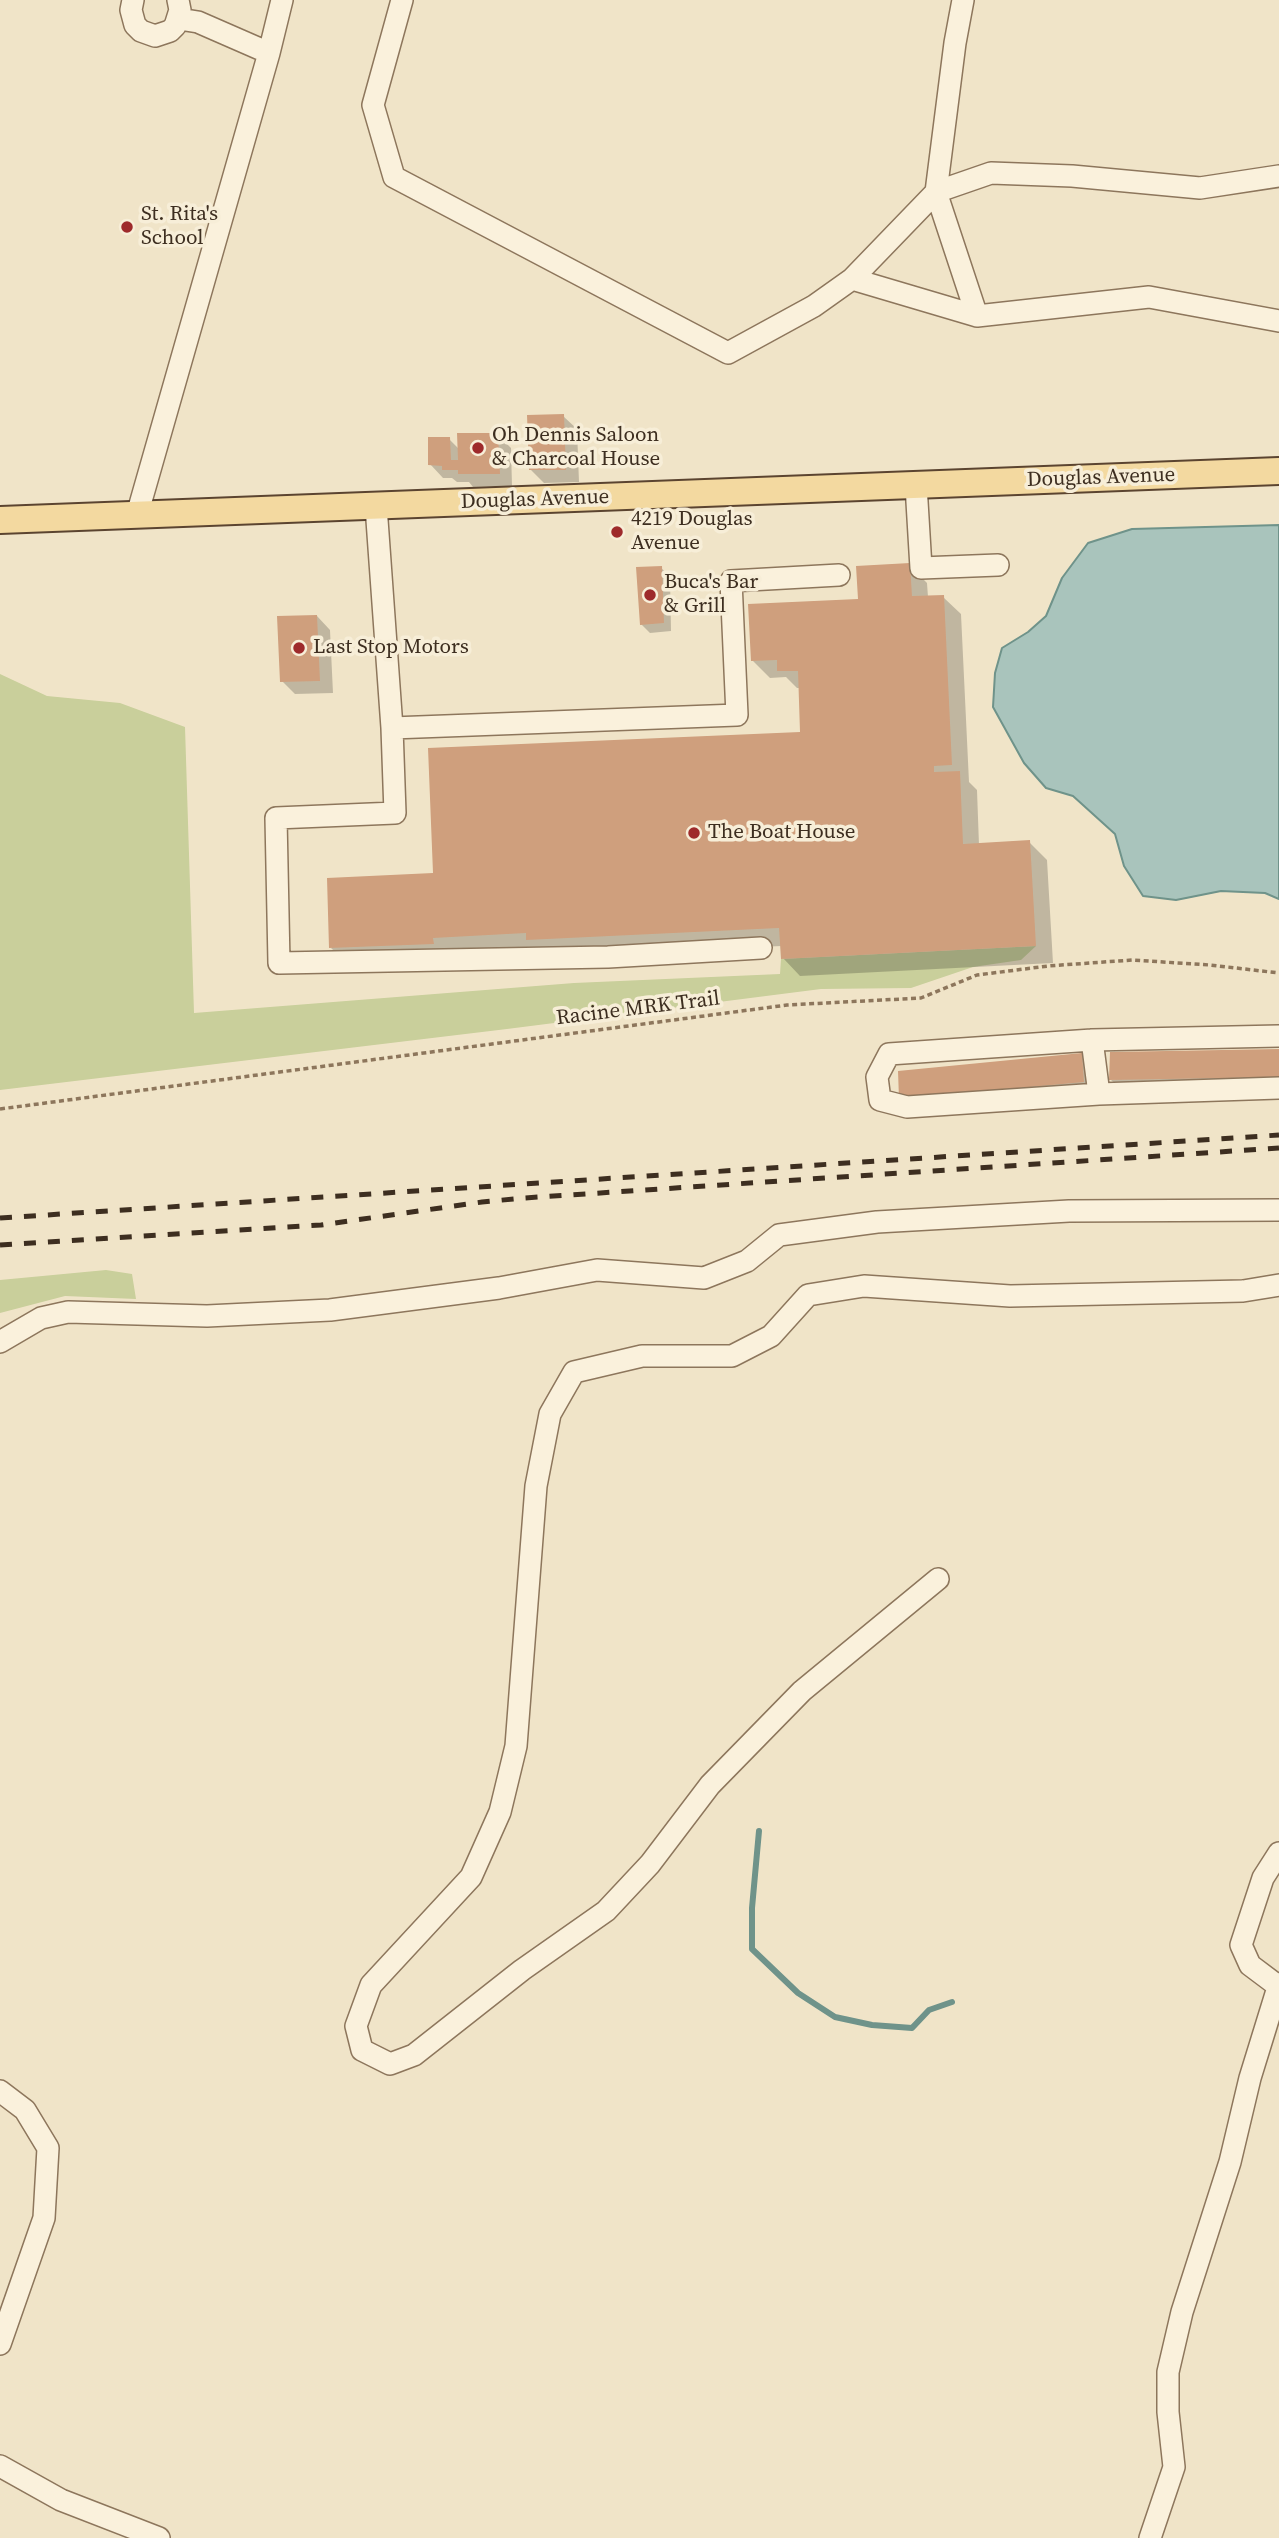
<!DOCTYPE html>
<html>
<head>
<meta charset="utf-8">
<style>
  body { margin:0 }
  canvas { display:block; background:#f0e4c8 }
</style>
</head>
<body>
<canvas width="1279" height="2538"></canvas>
<script>
const c = document.querySelector('canvas').getContext('2d');
c.lineJoin = 'round';
function fillPath(path, color) { c.fillStyle = color; c.fill(path, 'evenodd'); }
const poly = rows => new Path2D(rows.map(r => 'M' + r).join(''));
function stroke(path, color, width, dash) { c.strokeStyle = color; c.lineWidth = width; c.lineCap = dash ? 'butt' : 'round'; c.setLineDash(dash || []); c.stroke(path); }
function drawText(font, color, halo, rows, align = 'center') {
  c.font = font + ' "Source Serif 4",serif'; c.lineWidth = 7; c.setLineDash([]); c.textBaseline = 'middle'; c.strokeStyle = halo; c.fillStyle = color; for (const [text, x, y, turn = 0] of rows) {
    c.save(); c.translate(x, y); c.rotate((+turn || 0) * Math.PI / 180); c.textAlign = isNaN(turn) ? turn : align; if (halo) c.strokeText(text, 0, 0); c.fillText(text, 0, 0); c.restore();
  }
}
fillPath(poly([
  [0,674,47,696,120,703,185,727,194,1013,574,983,780,974,781,959,1036,946,1021,960,973,967,911,988,821,989,507,1029,0,1090],
  [106,1270,132,1274,136,1299,65,1296,0,1313,0,1280]
]), '#c9cf9b');
const water = poly([
  [1279,525,1279,899,1265,893,1221,891,1176,900,1143,896,1124,866,1115,834,1073,796,1046,788,1024,763,993,707,995,673,1002,648,1028,632,1046,616,1062,578,1088,543,1132,529,1279,525]
]);
fillPath(water, '#a9c4bc');
stroke(water, '#6f938a', 2);
fillPath(poly([
  [563,416,577,429,579,482,544,483,531,470],
  [498,435,511,448,512,486,473,487,469,482,457,482,452,478,443,478,430,464,449,439,459,449],
  [909,565,927,583,928,597,943,597,961,614,969,782,977,790,979,845,1029,842,1047,860,1053,963,800,976,783,958,782,946,349,965,331,948,435,875,802,734,800,688,797,688,786,677,770,678,752,660,859,600],
  [661,568,670,576,671,631,650,633,641,624],
  [317,616,330,630,333,693,295,694,282,681],
  [1279,1050,1279,1094,1129,1097,1111,1080],
  [1081,1055,1099,1073,1101,1099,901,1098]
]), '#0003');
stroke(poly([
  [759,1831,752,1908,752,1949,798,1993,835,2017,872,2025,912,2028,929,2010,952,2002]
]), '#6f938a', 6);
fillPath(poly([
  [564,414,566,470,529,470,527,415],
  [457,433,498,433,500,474,458,474,458,470,442,470,442,466,428,465,428,437,450,437,451,460,458,460],
  [910,563,912,596,944,595,952,765,934,766,934,772,960,771,963,844,1030,840,1036,946,781,959,779,928,526,940,526,933,433,938,434,944,329,948,327,878,433,873,428,748,800,732,798,671,777,671,777,660,751,661,748,604,858,599,856,566],
  [662,566,664,623,640,625,636,567],
  [317,615,320,681,280,682,277,616],
  [1279,1049,1279,1077,1109,1080,1110,1052],
  [1082,1053,1084,1082,899,1099,898,1071]
]), '#cf9f7d');
const minor = poly([
  [133,0,131,10,135,25,141,31,155,36,170,31,175,26,180,10,178,0],
  [402,0,373,105,394,177,728,353,814,306,852,279,936,192,991,173,1072,176,1200,188,1279,176],
  [963,0,955,43,936,192,977,316],
  [179,19,198,22,269,53],
  [852,279,977,316,1149,297,1279,321],
  [916,485,921,568,998,565],
  [376,506,392,728,737,715,731,581,839,575],
  [137,515,269,53,282,0],
  [392,728,395,813,276,818,279,963,608,957,761,948],
  [1279,1036,1092,1040,889,1054,877,1077,880,1100,907,1107,1099,1094,1279,1088],
  [1092,1040,1099,1094],
  [0,1342,41,1318,68,1312,207,1316,330,1310,499,1288,597,1270,704,1278,747,1261,779,1235,877,1222,1069,1211,1279,1210],
  [938,1579,802,1691,710,1785,650,1864,606,1911,522,1970,414,2055,390,2064,362,2050,356,2026,371,1985,471,1877,500,1812,516,1746,536,1486,550,1414,574,1372,642,1356,732,1356,771,1336,808,1295,864,1286,1010,1296,1243,1291,1279,1285],
  [1279,1853,1263,1878,1241,1945,1250,1965,1278,1986,1279,1990],
  [0,2091,25,2110,48,2148,44,2218,0,2344],
  [0,2466,61,2500,159,2538],
  [1150,2538,1174,2467,1168,2412,1168,2372,1182,2312,1230,2162,1250,2078,1279,1984]
]);
const major = poly([
  [0,520,1279,471]
]);
stroke(minor, '#8d765c', 24);
stroke(major, '#5b4430', 30);
stroke(poly([
  [0,1109,787,1005,921,998,977,975,1048,966,1132,960,1210,965,1279,973]
]), '#8d765c', 3.5, [5, 3.5]);
stroke(minor, '#faf1dc', 21);
stroke(major, '#f3d9a0', 26);
stroke(poly([
  [0,1218,1279,1135],
  [0,1245,321,1225,482,1202,524,1198,1279,1148]
]), '#3d2e20', 5, [12, 12]);
for (const [x, y, r, color] of [
  [127,227,7,"#9e2a2b"],
  [478,448,7,"#9e2a2b"],
  [617,532,7,"#9e2a2b"],
  [650,595,7,"#9e2a2b"],
  [299,648,7,"#9e2a2b"],
  [694,833,7,"#9e2a2b"]
]) { const dot = new Path2D(); dot.arc(x, y, r, 0, 2 * Math.PI); c.fillStyle = color; c.fill(dot); stroke(dot, '#f7eed8', 2.5); }
drawText('21px', '#3d2e20', '#f7eed8', [
  ["St. Rita's",141,215],
  ["School",141,239],
  ["Oh Dennis Saloon",492,436],
  ["& Charcoal House",492,460],
  ["4219 Douglas",631,520],
  ["Avenue",631,544],
  ["Buca's Bar",664,583],
  ["& Grill",664,607],
  ["Last Stop Motors",313,648],
  ["The Boat House",708,833]
], 'left');
drawText('21px', '#3d2e20', '#f7eed8', [
  ["Douglas Avenue",1101,478,-2],
  ["Douglas Avenue",535,500,-2],
  ["Racine MRK Trail",638,1009,-7]
]);
</script>
</body>
</html>
